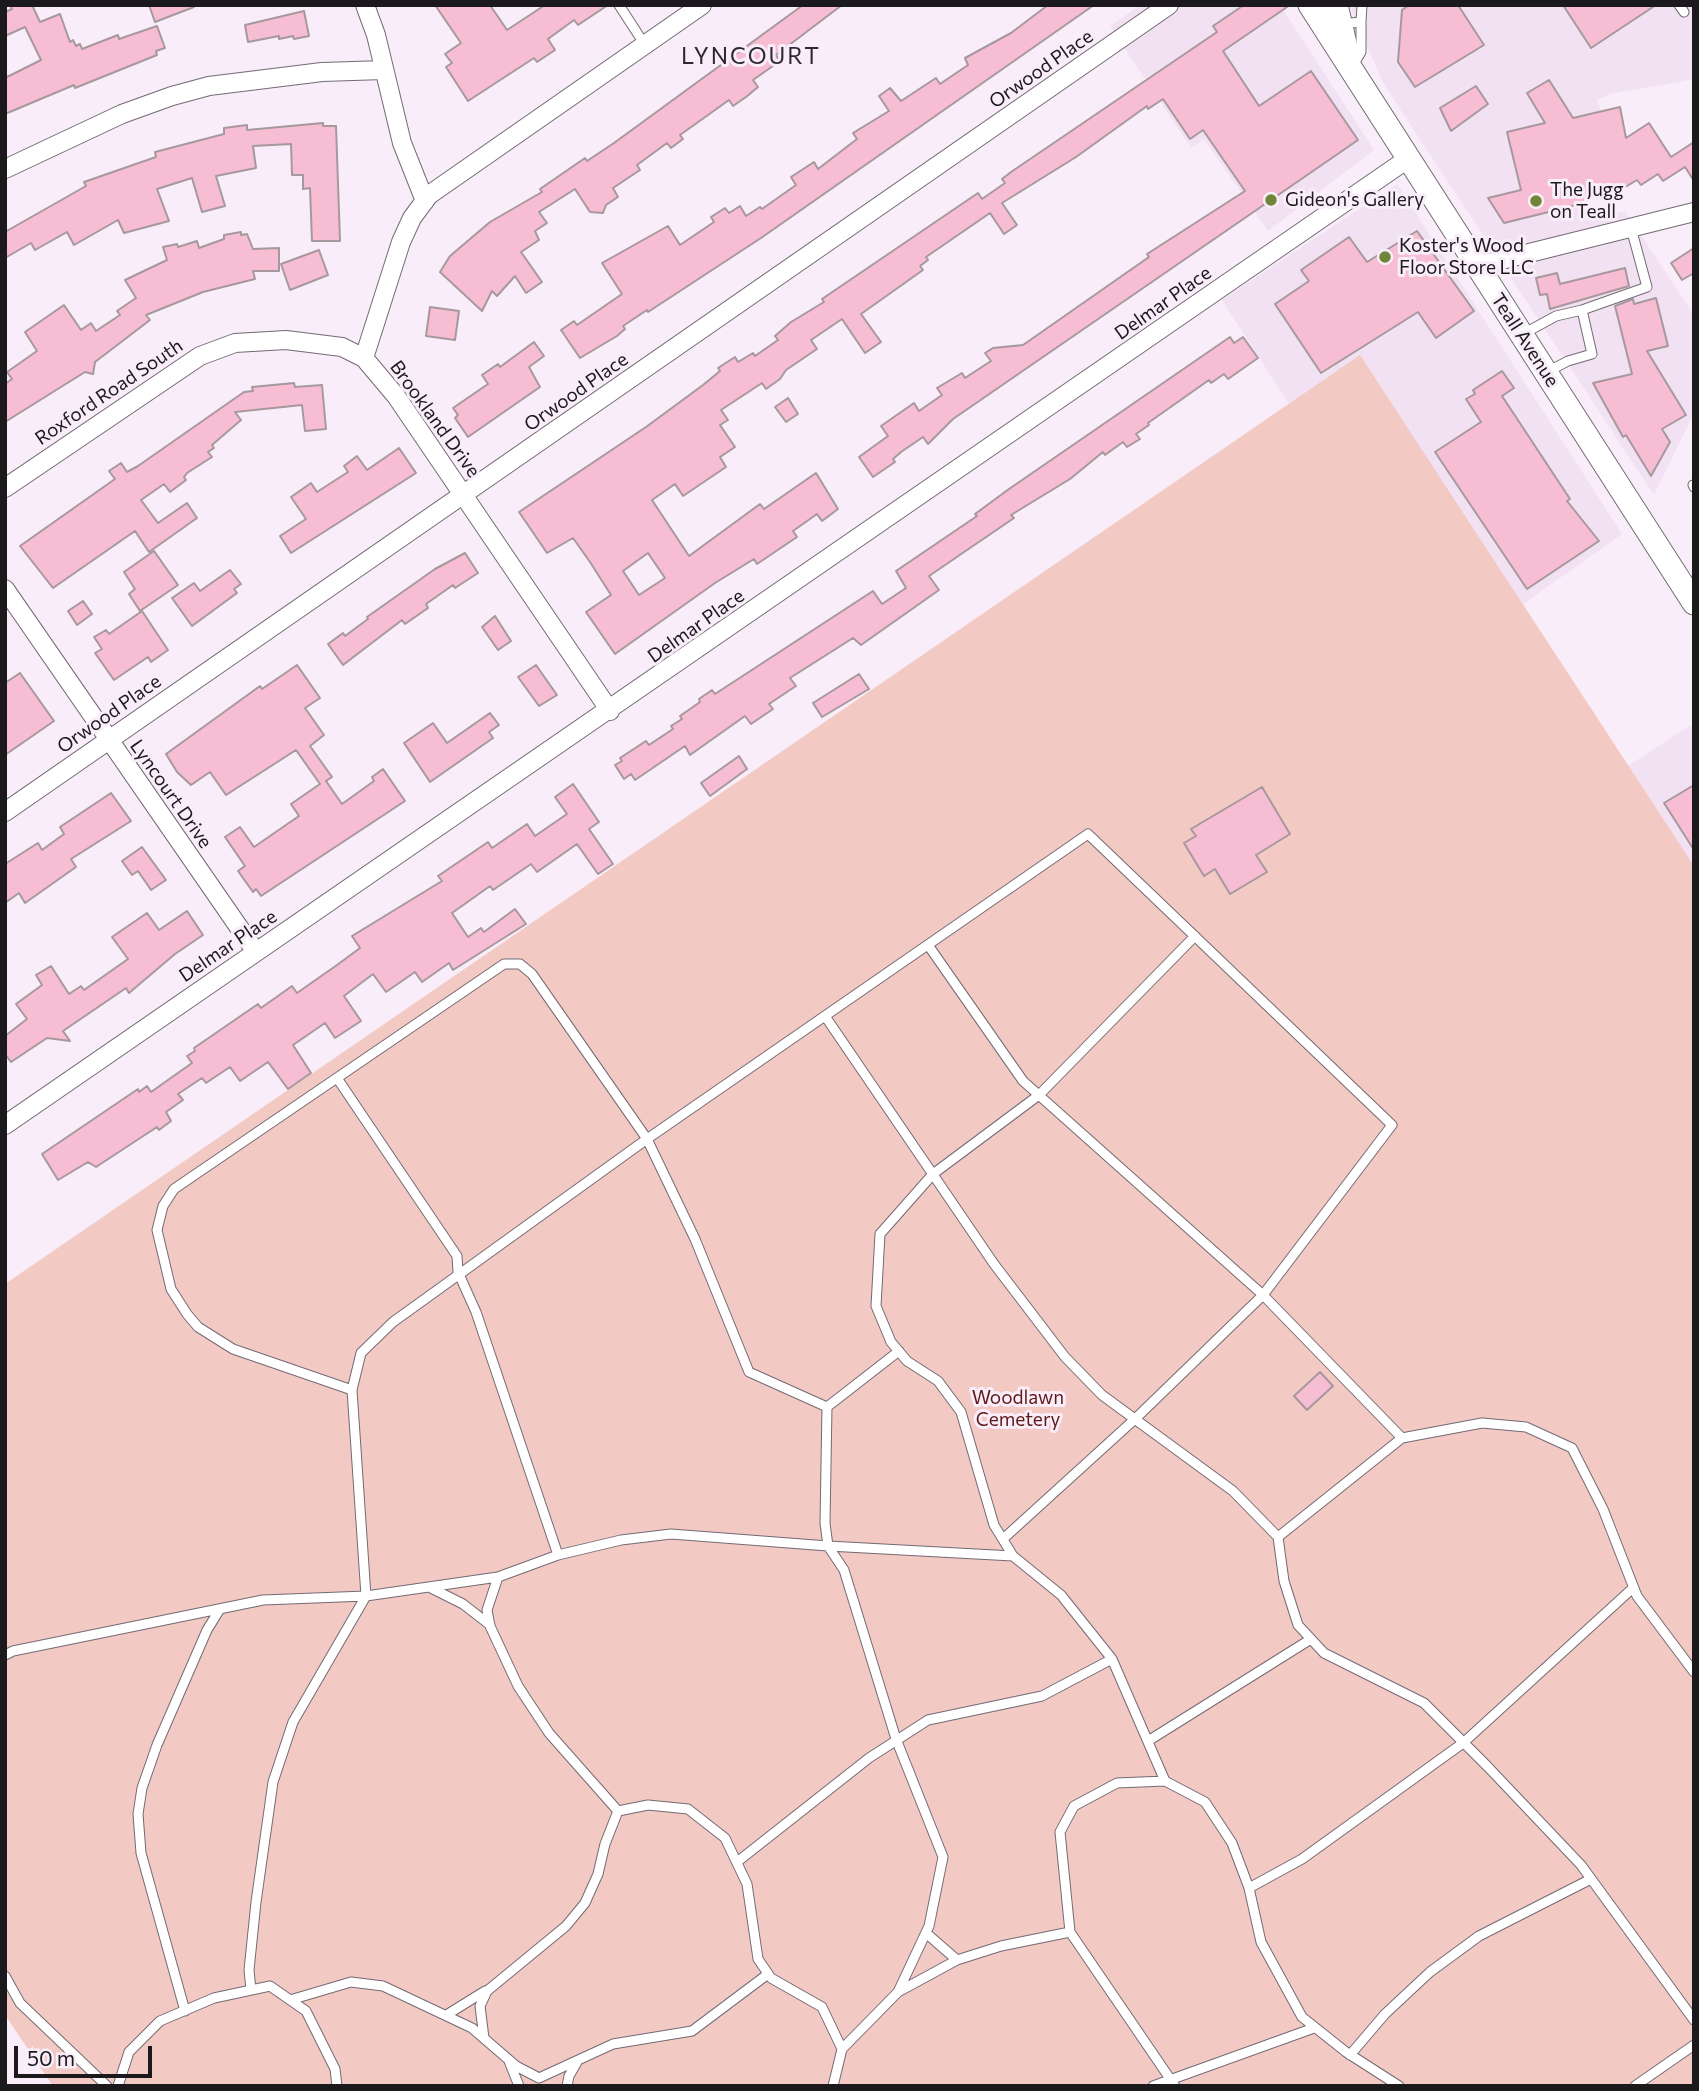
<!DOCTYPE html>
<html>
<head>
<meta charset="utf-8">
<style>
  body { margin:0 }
  #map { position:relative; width:1699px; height:2091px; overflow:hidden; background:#f8edf9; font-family:Commissioner,sans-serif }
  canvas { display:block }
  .frame { position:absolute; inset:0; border:7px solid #1c191d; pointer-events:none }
  .scale { position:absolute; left:14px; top:2046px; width:138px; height:32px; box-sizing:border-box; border:4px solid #1c191d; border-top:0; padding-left:9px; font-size:21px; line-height:24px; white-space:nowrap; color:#1c191d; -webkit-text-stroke:5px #f8edf9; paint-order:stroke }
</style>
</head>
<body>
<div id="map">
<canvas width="1699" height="2091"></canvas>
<div class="frame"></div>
<div class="scale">50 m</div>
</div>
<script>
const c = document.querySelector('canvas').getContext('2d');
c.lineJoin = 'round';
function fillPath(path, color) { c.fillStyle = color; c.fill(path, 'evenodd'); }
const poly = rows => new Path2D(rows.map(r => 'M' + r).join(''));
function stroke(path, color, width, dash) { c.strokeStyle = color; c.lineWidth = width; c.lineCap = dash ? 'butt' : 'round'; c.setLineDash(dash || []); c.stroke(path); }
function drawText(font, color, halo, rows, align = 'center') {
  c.font = font + ' Commissioner,sans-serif'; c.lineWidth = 6; c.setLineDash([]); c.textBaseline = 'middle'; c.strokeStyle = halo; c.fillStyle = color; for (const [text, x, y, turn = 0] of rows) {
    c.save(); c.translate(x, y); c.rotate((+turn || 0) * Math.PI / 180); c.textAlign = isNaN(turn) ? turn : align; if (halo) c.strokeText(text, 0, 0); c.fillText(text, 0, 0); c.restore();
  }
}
fillPath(poly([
  [1141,5,1280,5,1374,150,1268,231,1204,139,1191,148,1110,26],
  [1349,5,1694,5,1694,79,1610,94,1597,100,1614,148,1563,163,1599,217,1625,211,1694,315,1694,413,1654,495,1383,83],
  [1397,184,1622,534,1523,604,1360,356,1289,404,1222,300],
  [1694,723,1694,866,1628,766]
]), '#f1e1f3');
fillPath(poly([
  [1360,355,1694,866,1694,2086,53,2086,5,2015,5,1284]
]), '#f3c9c3');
const building = poly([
  [10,5,32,5,40,22,60,14,70,42,73,40,76,46,80,44,82,49,118,35,119,39,157,26,165,48,156,51,157,55,75,88,74,85,5,114,5,78,41,60,25,27,5,36,5,12,12,9,10,5],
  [149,5,194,5,194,7,155,22,149,5],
  [435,5,490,5,507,30,545,5,608,5,578,25,574,20,548,39,555,50,537,62,534,58,468,101,446,67,452,63,445,54,461,43,435,5],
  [803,5,842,5,776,55,780,61,753,80,758,87,746,97,733,106,729,100,680,135,683,139,671,148,667,143,637,165,640,170,613,188,618,197,606,205,603,213,590,212,575,189,539,212,547,223,535,231,539,240,521,252,542,282,526,293,515,276,497,296,492,291,482,311,440,272,450,256,490,222,542,192,540,189,585,158,587,161,614,143,803,5],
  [1048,5,1094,5,761,238,648,312,647,310,623,326,625,329,617,336,580,358,561,330,574,321,577,325,622,294,602,263,668,226,680,245,714,222,711,217,725,208,729,213,740,206,746,216,760,207,762,209,796,185,791,177,814,162,818,169,857,139,853,133,889,111,879,96,890,88,901,101,936,78,940,84,968,65,965,58,1011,33,1048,5],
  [1244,5,1290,5,1223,51,1259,106,1311,71,1358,140,953,419,928,444,923,437,901,452,893,459,895,462,873,477,859,457,888,436,881,426,914,403,919,411,942,395,937,388,962,373,965,378,991,361,985,353,993,348,1023,345,1149,257,1147,254,1245,191,1203,130,1190,139,1163,99,1148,109,1147,106,1076,157,1002,203,1017,225,1004,234,990,213,926,257,928,260,920,266,923,270,861,314,881,342,865,353,842,319,811,340,817,349,786,370,780,379,766,389,762,383,721,410,728,420,720,425,735,447,720,457,726,467,683,496,675,484,652,500,689,556,760,504,764,509,816,473,838,509,822,521,817,514,793,531,797,537,757,564,754,559,715,583,615,654,586,612,611,595,590,562,573,538,547,553,519,512,646,427,703,385,720,371,718,368,735,357,738,362,753,353,755,356,778,340,775,336,791,322,824,302,822,299,978,193,982,199,1005,183,1002,179,1011,172,1217,32,1213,26,1244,5],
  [648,553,665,578,639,595,623,571,648,553],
  [1409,5,1458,5,1484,45,1415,87,1398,62,1402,10,1409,5],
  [1563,5,1656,5,1591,48,1563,5],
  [304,11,309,36,294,39,293,36,279,39,279,36,248,42,245,25,304,11],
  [1549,80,1573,118,1620,107,1626,138,1649,123,1671,157,1694,142,1694,181,1685,167,1663,181,1658,174,1641,185,1637,180,1612,195,1608,188,1581,204,1504,223,1488,198,1521,190,1507,132,1545,123,1527,93,1549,80],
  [1476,86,1488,104,1451,131,1440,108,1476,86],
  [323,123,323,126,336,126,340,241,312,241,310,188,303,189,303,175,292,175,291,144,253,146,256,168,216,176,225,206,202,212,192,178,157,189,169,221,124,233,118,220,74,245,67,232,35,250,31,243,5,258,5,232,86,186,84,182,156,157,155,152,224,134,224,128,247,125,247,130,323,123],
  [1417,231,1474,311,1436,338,1418,312,1321,373,1275,304,1309,281,1301,270,1349,237,1367,262,1417,231],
  [241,232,241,235,247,234,253,249,279,248,279,271,253,271,255,279,203,292,146,315,150,320,95,362,93,374,85,372,5,422,5,384,12,379,7,372,37,351,25,332,64,305,81,330,91,323,96,331,120,315,117,311,136,298,125,280,167,260,163,247,177,244,178,247,197,241,199,248,224,239,224,235,241,232],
  [1694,248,1694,273,1682,280,1671,263,1694,248],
  [319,250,328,275,290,290,281,264,319,250],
  [1625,268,1629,286,1550,309,1547,294,1540,295,1536,278,1557,273,1560,284,1625,268],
  [1656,298,1668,346,1647,351,1686,415,1662,429,1670,442,1651,476,1626,435,1623,437,1593,383,1632,374,1615,306,1633,299,1634,304,1656,298],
  [430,307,459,311,455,340,426,336,430,307],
  [1230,337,1234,343,1243,337,1258,358,1228,379,1224,374,1211,383,1209,380,1148,423,1149,425,1136,434,1140,439,1127,447,1123,442,1105,455,1103,452,1070,479,1011,515,1014,518,929,576,939,590,861,645,853,638,790,678,796,686,769,704,773,709,751,724,745,716,690,755,685,746,635,780,631,774,624,779,615,765,622,761,620,758,646,741,649,745,673,729,671,726,682,719,680,716,700,702,699,699,712,690,715,694,873,591,882,604,906,588,896,571,977,516,975,514,1009,489,1230,337],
  [534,342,544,356,529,367,540,387,468,437,455,418,458,415,453,408,488,384,482,375,498,364,500,367,534,342],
  [1502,371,1514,388,1502,396,1570,499,1567,501,1599,541,1527,589,1435,452,1481,422,1466,399,1475,394,1473,390,1502,371],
  [294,383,295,387,322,385,326,429,305,431,302,405,235,412,241,420,212,445,214,448,208,452,212,457,187,473,184,477,186,480,170,492,164,484,141,500,158,523,187,503,197,518,149,552,135,531,53,588,20,546,115,479,109,471,121,463,127,472,138,466,244,392,253,391,252,387,294,383],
  [788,398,798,414,786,422,775,407,788,398],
  [399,448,416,473,291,553,280,536,306,519,291,497,311,483,317,492,348,472,344,466,357,456,367,470,399,448],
  [154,551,178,585,140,611,129,594,135,589,124,572,154,551],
  [465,553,478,573,455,588,453,585,426,604,428,608,405,624,402,620,343,665,328,644,343,633,345,636,368,619,367,617,435,569,465,553],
  [230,570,241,584,234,589,237,593,192,626,172,598,194,583,200,591,230,570],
  [83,601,92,614,77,625,68,611,83,601],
  [142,611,168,650,151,662,148,657,114,680,95,653,102,649,94,637,106,630,109,634,142,611],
  [495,616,511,641,498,650,482,627,495,616],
  [297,665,320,698,305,708,324,735,310,746,332,777,326,781,342,804,374,781,372,777,383,769,405,801,261,896,256,889,253,892,238,871,245,866,225,837,240,827,254,847,299,816,291,804,320,784,296,750,226,795,210,772,191,785,177,772,166,754,260,686,262,689,297,665],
  [536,665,557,695,539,706,518,677,536,665],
  [20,673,54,721,5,755,5,683,20,673],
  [859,674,869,689,822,717,813,703,859,674],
  [490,713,499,725,489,732,493,738,430,782,404,743,433,723,447,743,490,713],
  [739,756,747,769,710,796,701,783,739,756],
  [573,784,599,822,589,829,613,864,598,874,577,844,537,872,531,864,493,890,490,886,452,913,468,937,481,928,484,932,515,909,526,924,453,970,449,963,422,982,415,972,386,992,373,974,344,996,361,1021,335,1038,325,1023,293,1045,311,1073,288,1089,268,1062,240,1081,230,1067,206,1083,202,1078,178,1094,183,1100,166,1112,171,1121,159,1130,157,1127,96,1167,88,1162,58,1180,42,1154,138,1089,139,1092,147,1086,151,1092,192,1063,187,1056,195,1051,194,1048,258,1004,261,1008,292,986,297,993,337,965,360,948,352,936,442,881,438,876,488,842,492,848,527,824,535,836,567,814,555,797,573,784],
  [1694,785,1694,850,1664,803,1694,785],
  [1262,787,1290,834,1256,855,1267,872,1230,894,1215,869,1204,876,1184,843,1196,836,1191,829,1262,787],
  [111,793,131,821,71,859,76,867,25,903,19,893,5,903,5,864,38,843,42,850,64,834,60,827,111,793],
  [142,847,166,880,151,890,138,871,132,875,122,861,142,847],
  [187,911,203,935,175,954,129,993,126,988,63,1031,70,1041,47,1038,11,1062,5,1054,5,1036,27,1019,16,1004,42,985,36,975,51,966,69,994,81,986,84,990,128,959,112,937,147,913,159,930,187,911],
  [1320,1372,1333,1386,1307,1410,1294,1396,1320,1372]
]);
fillPath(building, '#f7bed3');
stroke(building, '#a7989d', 2);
const service = poly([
  [619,5,645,45],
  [1679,5,1684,12],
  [1361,22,1362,5],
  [1340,24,1361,22,1361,52,1352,67],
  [1582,310,1647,287,1631,228],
  [1523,334,1556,316,1582,310,1592,354,1568,361,1547,372],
  [1693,485,1694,487],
  [928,945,1023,1081,1263,1295,1135,1419,1003,1539],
  [825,1016,994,1264,1065,1357,1102,1395,1233,1491,1278,1537,1284,1581,1298,1625,1324,1653,1424,1703,1488,1767,1581,1865,1694,2020],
  [337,1078,457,1256,458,1272,476,1312,558,1555,621,1540,671,1534,828,1546,844,1570,896,1739,943,1857,929,1926,898,1992,842,2049],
  [352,1390,361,1353,393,1322,647,1139,695,1239,749,1372,827,1407,825,1523,828,1546,1013,1556,1061,1595,1112,1659,1165,1781,1205,1802,1232,1843,1249,1888,1261,1942,1302,2017,1346,2052,1399,2086],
  [827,1407,899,1351],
  [1278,1537,1402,1438],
  [1013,1556,994,1525,961,1412,938,1381,907,1361,891,1342,876,1306,880,1234,933,1174,1039,1095,1195,936],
  [498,1577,487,1610,490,1626,518,1686,549,1733,618,1811,648,1805,688,1809,725,1838,747,1884,758,1959,771,1978,822,2007,842,2049,833,2086],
  [431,1588,463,1604,490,1625],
  [5,1655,13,1651,263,1600,366,1596,352,1390,233,1349,198,1327,187,1314,171,1289,157,1230,163,1206,174,1189,504,964,520,964,532,974,647,1139,1088,834,1392,1125,1263,1295,1402,1438,1482,1423,1526,1427,1572,1448,1603,1509,1637,1596,1694,1672],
  [1148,1741,1311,1639],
  [737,1862,869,1758,928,1720,1042,1696,1112,1659],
  [1249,1888,1302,1859,1463,1743,1633,1588],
  [1070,1932,1175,2086],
  [926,1933,957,1960],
  [5,1976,20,2003,107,2086],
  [251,1990,249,1970,256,1902,273,1782,293,1722,366,1596,498,1577,558,1555],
  [898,1992,957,1960,1001,1946,1070,1932,1060,1832,1074,1806,1117,1783,1165,1781],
  [290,2000,351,1982,383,1986,472,2028,516,2066,539,2078,613,2044,692,2031,768,1974],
  [185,2011,141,1853,138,1814,142,1788,157,1745,207,1630,220,1609],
  [448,2014,485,1991],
  [484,2038,480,2006,487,1991,566,1926,585,1903,598,1874,605,1844,618,1811],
  [1350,2055,1385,2014,1430,1972,1479,1936,1591,1879],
  [509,2061,519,2086],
  [118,2086,129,2052,160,2021,214,1998,270,1986,306,2011,335,2069,337,2086],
  [567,2086,569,2076,577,2062],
  [1153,2086,1314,2028],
  [1635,2086,1694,2045]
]);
const minor = poly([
  [365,5,376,35,402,143,425,201],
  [5,169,122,114,172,96,209,86,322,72,384,70],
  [1477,266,1694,212],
  [364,358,401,242,412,218,429,195,702,5],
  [5,488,200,356,235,343,286,340,342,347,364,358,396,396,610,711],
  [5,589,256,952],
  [5,812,1169,5],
  [5,1125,1409,158]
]);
const tertiary = poly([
  [1310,5,1694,603],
  [1336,5,1347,52]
]);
stroke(service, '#736a74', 11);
stroke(minor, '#736a74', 20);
stroke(tertiary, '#736a74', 25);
stroke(service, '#fff', 9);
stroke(minor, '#fff', 18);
stroke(tertiary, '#fff', 23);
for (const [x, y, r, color] of [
  [1271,200,7,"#708537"],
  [1536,201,7,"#708537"],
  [1385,257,7,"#708537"]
]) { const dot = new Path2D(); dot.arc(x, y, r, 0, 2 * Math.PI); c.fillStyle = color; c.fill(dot); stroke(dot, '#f8edf9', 2.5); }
drawText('19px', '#1c191d', '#f8edf9', [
  ["Orwood Place",1041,69,-35],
  ["Delmar Place",1163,303,-35],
  ["Teall Avenue",1525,340,57],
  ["Roxford Road South",109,392,-34],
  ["Orwood Place",576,392,-35],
  ["Brookland Drive",435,419,54],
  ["Delmar Place",696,626,-35],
  ["Orwood Place",109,714,-35],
  ["Lyncourt Drive",171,794,55],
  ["Delmar Place",228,946,-34]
]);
drawText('19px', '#1c191d', '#f8edf9', [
  ["The Jugg",1550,190],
  ["on Teall",1550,212],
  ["Gideon's Gallery",1285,200],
  ["Koster's Wood",1399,246],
  ["Floor Store LLC",1399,268]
], 'left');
drawText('19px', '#5e1916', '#f8edf9', [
  ["Woodlawn",1018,1398],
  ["Cemetery",1018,1420]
]);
c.letterSpacing = '2px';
drawText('23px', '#2f2830', '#f8edf9', [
  ["LYNCOURT",751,56]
]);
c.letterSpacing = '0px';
</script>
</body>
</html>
